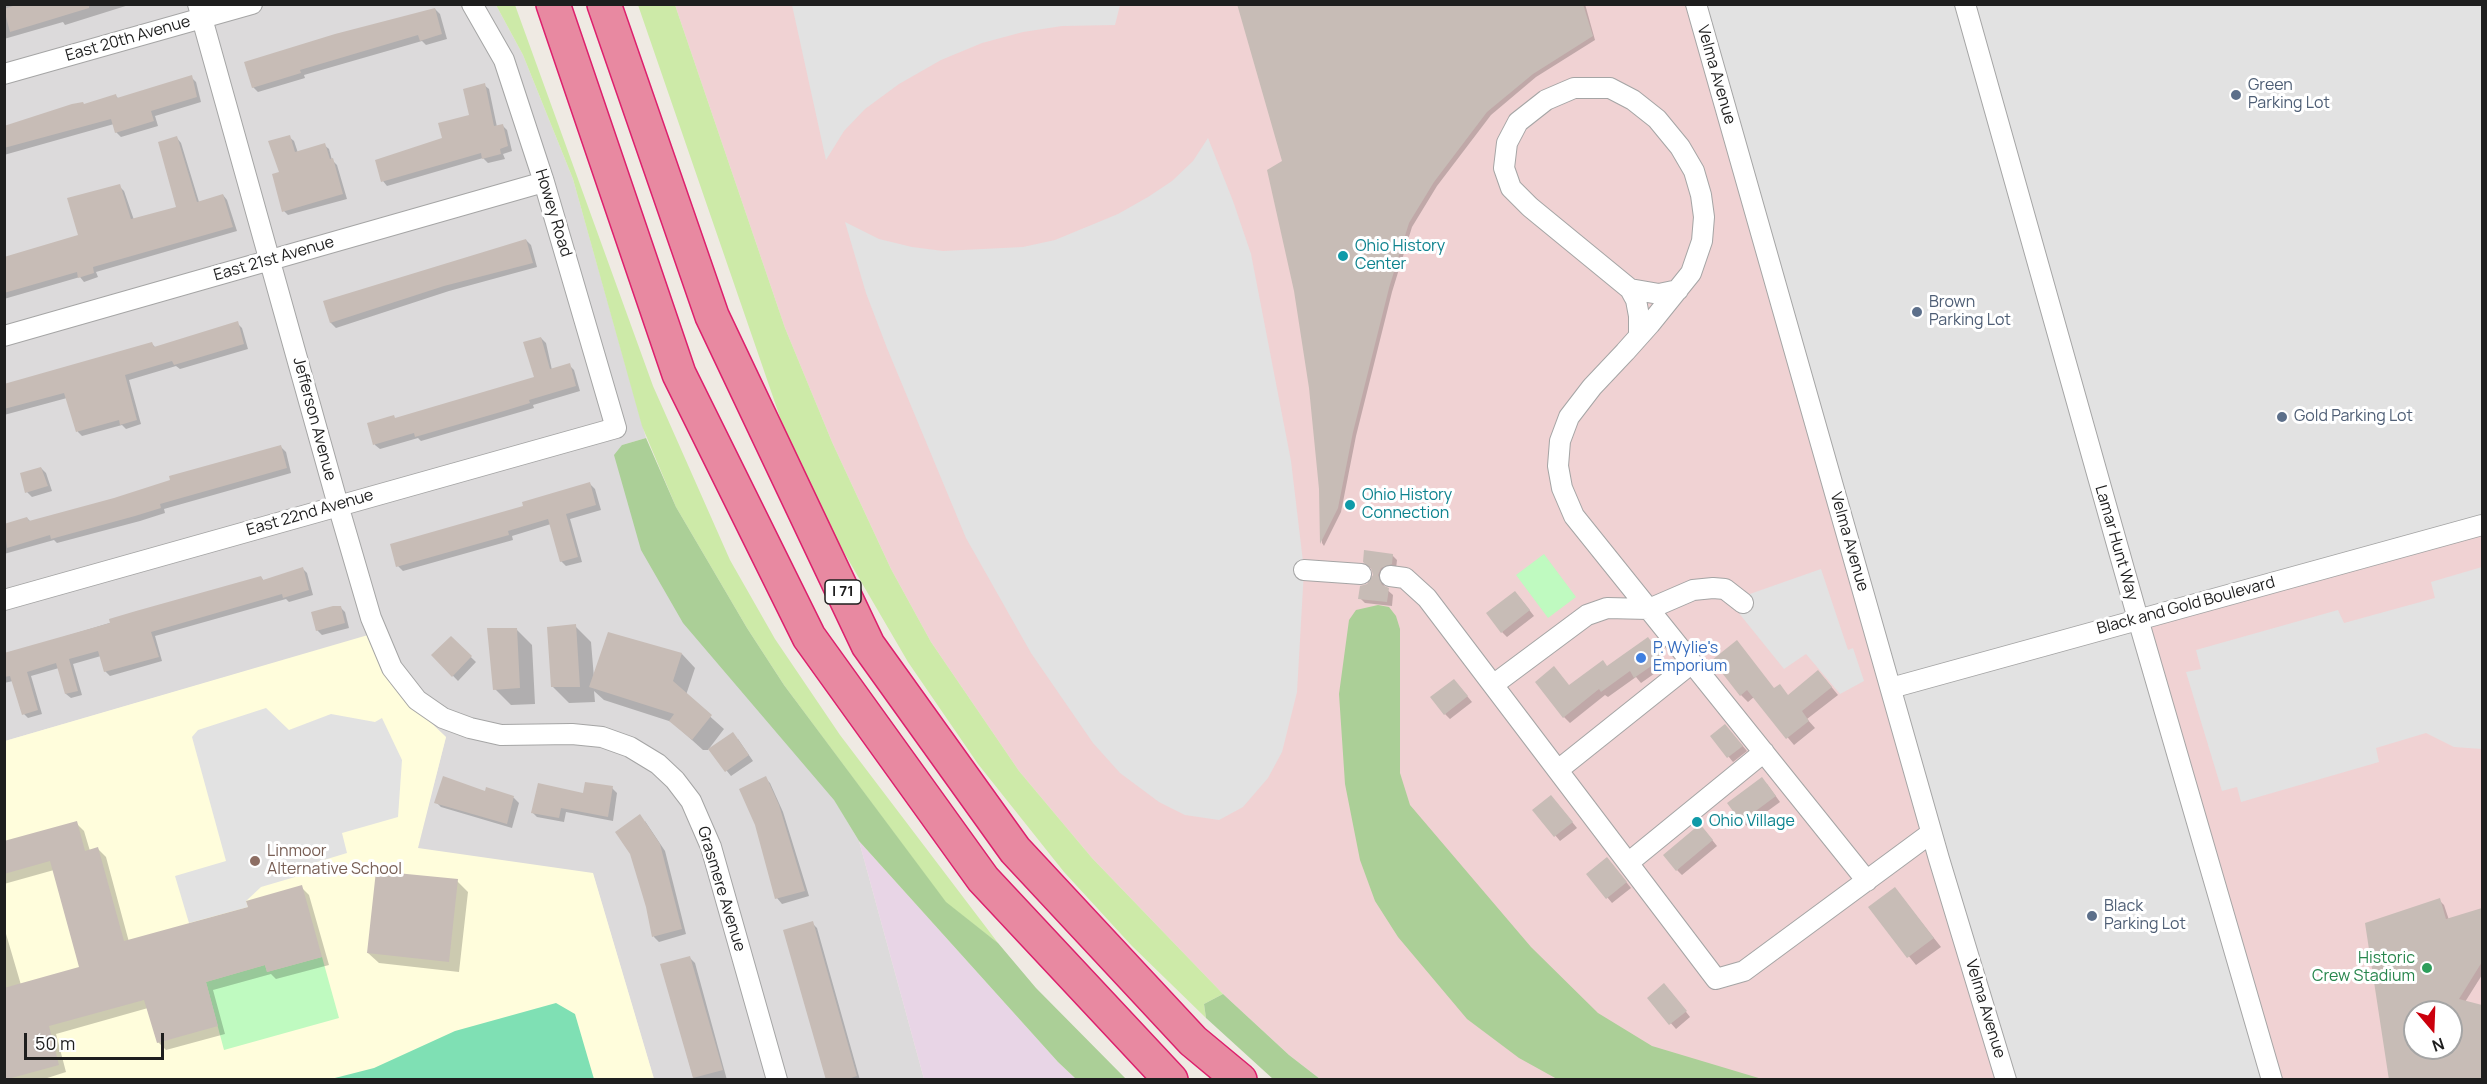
<!DOCTYPE html>
<html>
<head>
<meta charset="utf-8">
<style>
  body { margin:0 }
  #map { position:relative; width:2487px; height:1084px; overflow:hidden; background:#efeae3; font-family:Manrope,sans-serif }
  canvas { display:block }
  .frame { position:absolute; inset:0; border:6px solid #1e1e1e; pointer-events:none }
  .north { position:absolute; left:2403px; top:1000px; width:60px; height:60px; box-sizing:border-box; background:#fff; border:2px solid #a5a5a5; border-radius:50%; rotate:161deg; font-size:16px; font-weight:700; line-height:24px; text-align:center; color:#1e1e1e }
  .north::after { content:''; display:block; margin:auto; width:21px; height:27px; background:#cb000d; clip-path:polygon(50% 0,100% 100%,50% 72%,0 100%) }
  .scale { position:absolute; left:24px; top:1033px; width:140px; height:27px; box-sizing:border-box; border:3px solid #1e1e1e; border-top:0; padding-left:8px; font-size:18px; line-height:21px; white-space:nowrap; color:#1e1e1e; -webkit-text-stroke:4px #fff; paint-order:stroke }
</style>
</head>
<body>
<div id="map">
<canvas width="2487" height="1084"></canvas>
<div class="frame"></div>
<div class="north">N</div>
<div class="scale">50 m</div>
</div>
<script>
const c = document.querySelector('canvas').getContext('2d');
c.lineJoin = 'round';
function fillPath(path, color) { c.fillStyle = color; c.fill(path, 'evenodd'); }
const poly = rows => new Path2D(rows.map(r => 'M' + r).join(''));
function stroke(path, color, width, dash) { c.strokeStyle = color; c.lineWidth = width; c.lineCap = dash ? 'butt' : 'round'; c.setLineDash(dash || []); c.stroke(path); }
function drawText(font, color, halo, rows, align = 'center') {
  c.font = font + ' Manrope,sans-serif'; c.lineWidth = 6; c.setLineDash([]); c.textBaseline = 'middle'; c.strokeStyle = halo; c.fillStyle = color; for (const [text, x, y, turn = 0] of rows) {
    c.save(); c.translate(x, y); c.rotate((+turn || 0) * Math.PI / 180); c.textAlign = isNaN(turn) ? turn : align; if (halo) c.strokeText(text, 0, 0); c.fillText(text, 0, 0); c.restore();
  }
}
fillPath(poly([
  [5,5,496,5,523,55,573,179,646,438,622,445,859,841,924,1079,654,1079,593,874,417,849,446,737,407,700,368,636,5,741]
]), '#dcdadb');
fillPath(poly([
  [675,5,2482,5,2482,1079,1320,1079,1289,1055,1223,994,1092,858,1019,771,931,642,891,569,832,442,785,328],
  [2415,1012,2451,1012,2451,1048,2415,1048]
]), '#f0d2d3');
fillPath(poly([
  [859,841,1058,1062,1076,1079,924,1079]
]), '#e8d5e6');
fillPath(poly([
  [368,635,407,700,446,737,418,848,593,873,654,1079,5,1080,5,741]
]), '#fffddc');
fillPath(poly([
  [496,5,515,5,653,386,730,560,775,639,840,735,998,943,946,903,784,685,747,628,676,507,642,426,573,179,523,55],
  [638,5,675,5,785,328,832,442,891,569,931,642,1019,771,1092,858,1223,994,1204,1004,1206,1018,1132,946,1064,872,978,764,908,662,835,537,795,457,782,423]
]), '#cdeaa8');
fillPath(poly([
  [646,438,676,507,747,628,784,685,946,902,998,943,1036,988,1126,1079,1076,1079,1058,1062,859,841,834,800,683,623,641,550,614,455,622,445],
  [1378,605,1389,607,1396,616,1400,629,1400,773,1410,805,1531,947,1598,1013,1652,1046,1762,1079,1557,1079,1519,1058,1467,1019,1398,937,1375,901,1360,860,1345,784,1339,694,1349,620,1356,610],
  [1223,994,1289,1055,1320,1079,1273,1079,1206,1018,1204,1004]
]), '#abcf97');
fillPath(poly([
  [1544,554,1576,597,1548,618,1516,575],
  [322,957,339,1018,224,1050,206,982,265,965,267,972]
]), '#bffac0');
fillPath(poly([
  [556,1003,575,1014,594,1079,331,1079,374,1068,455,1031]
]), '#7fe0b4');
fillPath(poly([
  [792,5,792,4,1120,5,1115,25,1062,26,1023,32,982,43,941,60,899,84,865,109,844,131,826,160],
  [1696,5,2482,5,2482,524,2138,620,2278,1079,2006,1079],
  [1208,138,1233,201,1251,254,1291,461,1304,570,1297,692,1282,752,1268,778,1243,807,1219,820,1185,815,1159,802,1120,773,1093,743,1031,653,966,538,887,348,866,293,845,222,879,239,912,247,943,251,1023,247,1055,240,1118,214,1148,197,1172,181,1193,161],
  [2482,567,2482,749,2454,747,2426,733,2376,748,2379,762,2241,802,2237,787,2222,791,2186,672,2201,669,2196,650,2338,610,2344,623,2435,598,2431,582],
  [1821,569,1848,650,1853,648,1864,681,1840,694,1806,654,1784,669,1738,612,1747,595],
  [266,708,289,730,331,714,375,722,382,718,402,760,398,817,342,833,347,853,294,869,295,877,261,887,246,901,248,907,189,923,175,876,226,861,192,737,198,730]
]), '#e2e2e2');
fillPath(poly([
  [4,4,132,4,65,25,63,22,4,39],
  [1238,4,1585,4,1595,40,1536,77,1491,115,1437,186,1412,227,1392,292,1356,436,1341,512,1324,546,1322,543,1320,489,1311,387,1284,162],
  [435,9,440,14,447,39,426,45,422,41,304,75,305,78,258,92,253,87],
  [191,77,196,82,201,102,155,116,158,126,121,137,116,132,114,124,4,155,4,127,116,96,119,99],
  [484,85,489,89,497,127,502,125,507,130,512,151,503,154,505,159,488,163,483,158,387,186,383,181,443,139,471,116],
  [289,137,294,141,298,153,324,145,329,149,332,160,337,165,347,199,288,215,284,211,281,173],
  [177,138,181,143,199,202,223,195,227,200,237,231,96,272,98,277,84,282,80,277,4,299,4,258,80,237,119,186,124,191,134,220,178,208],
  [526,240,531,245,537,267,449,291,336,328,331,323,325,302],
  [237,323,242,328,248,349,180,369,176,366,129,380,141,424,126,429,122,425,82,436,78,432,67,398,4,415,4,387,152,344,156,348],
  [541,338,546,343,552,370,569,365,574,370,580,391,533,405,534,408,421,441,418,438,380,449,375,445,369,424,396,419,535,378],
  [280,446,286,452,291,473,164,509,165,513,140,521,57,543,54,540,4,554,4,525,27,518,31,522,115,499],
  [41,468,46,473,52,491,32,497,27,492],
  [590,484,595,489,601,510,570,519,582,562,566,566,561,561,551,524,512,536,513,540,403,571,398,566],
  [1392,555,1397,560,1396,569,1382,581,1385,588,1393,595,1392,606,1365,603,1360,598,1374,576,1373,570,1364,562],
  [303,569,307,573,313,595,289,602,286,599,155,636,162,661,110,676,105,671,101,656,73,664,82,695,71,698,66,694,59,668,31,676,42,714,28,718,24,714,13,681,4,683,4,655,261,577,264,581],
  [1520,598,1534,616,1507,637,1502,632],
  [340,607,345,612,349,628,322,635,317,630],
  [575,626,591,642,594,678,682,654,695,668,686,695,724,729,708,750,703,750,672,722,604,700,594,691,595,702,569,703,553,687],
  [516,629,532,645,535,704,511,705,495,689],
  [451,638,476,662,458,681,433,655],
  [1648,639,1668,664,1641,683,1636,677,1608,697,1605,695,1570,723,1564,717,1569,686,1608,668],
  [1714,660,1789,696,1825,679,1838,695,1807,719,1815,728,1794,745,1754,697,1748,702,1741,695],
  [1459,686,1472,702,1450,719,1445,714],
  [1730,731,1747,751,1733,762,1712,736],
  [738,739,753,761,731,776,710,750],
  [765,778,770,783,783,812,809,896,782,904,777,898],
  [1767,784,1780,802,1747,826,1742,821],
  [612,788,617,793,613,821,566,812,564,822,537,817,532,812],
  [487,789,514,798,519,803,512,828,441,807,436,802,486,793],
  [1556,802,1577,828,1560,841,1534,810],
  [645,821,665,851,686,934,659,942,654,937],
  [76,823,84,831,90,851,98,849,106,857,129,942,250,908,301,887,309,895,329,965,276,979,271,974,213,990,225,1034,166,1050,158,1042,148,1008,56,1034,66,1072,41,1080,4,1080,4,927,21,985,81,968,54,870,4,884,4,843],
  [1705,831,1717,846,1682,875,1677,870],
  [1612,864,1631,888,1612,903,1588,874],
  [457,881,468,892,459,972,379,963,368,953],
  [1895,889,1941,947,1916,965,1870,908],
  [2439,900,2444,905,2449,920,2482,910,2482,975,2465,1002,2482,1007,2482,1080,2391,1080],
  [2415,1012,2451,1012,2451,1048,2415,1048],
  [812,923,817,928,860,1080,827,1080],
  [690,958,695,963,727,1080,694,1080,662,965],
  [1669,990,1690,1017,1676,1029,1649,998]
]), '#0003');
fillPath(poly([
  [19,4,89,4,89,8,10,32,4,9],
  [1237,4,1583,4,1593,36,1533,74,1487,112,1434,182,1409,223,1389,288,1353,432,1338,508,1320,544,1319,489,1309,388,1294,291,1267,170,1282,161],
  [435,8,442,34,420,41,418,35,300,70,301,73,252,88,244,62,335,34],
  [192,75,197,97,151,111,154,121,115,133,111,119,4,148,4,126,72,104,83,102,84,104,116,94,117,98],
  [485,83,494,126,503,124,508,146,500,149,501,154,482,159,481,153,381,182,375,160,442,138,438,123,469,115,463,89],
  [290,135,295,152,325,143,330,159,333,158,343,194,282,212,272,174,279,172,268,141],
  [177,136,197,202,223,194,233,227,93,267,94,273,78,278,77,272,4,293,4,257,78,235,67,198,120,184,131,219,176,207,158,142],
  [526,239,533,263,444,286,330,323,323,301],
  [238,321,244,344,174,365,172,361,125,375,137,420,120,425,119,420,76,432,64,393,4,409,4,384,152,342,154,347],
  [541,337,550,369,570,363,576,386,529,400,530,403,504,411,415,437,414,433,373,445,367,423,394,415,395,418,534,377,523,342],
  [281,445,287,468,160,504,161,508,135,516,51,539,50,535,7,548,4,524,27,517,29,521,114,498,170,480,169,476],
  [41,467,48,486,25,493,20,473],
  [590,482,596,505,566,514,578,557,560,562,548,519,508,531,509,535,396,567,390,544,523,506,522,502],
  [1364,550,1393,554,1392,564,1381,568,1378,575,1382,585,1389,588,1387,602,1358,599,1360,586,1367,584,1373,575,1371,568,1363,562],
  [303,567,309,590,283,598,282,594,151,632,159,657,104,672,98,651,69,659,78,691,65,694,56,663,27,672,38,710,22,715,10,676,4,677,4,653,110,623,109,619,136,611,261,576,263,580],
  [1515,591,1530,610,1501,633,1486,613],
  [333,606,341,606,345,623,316,631,311,612],
  [576,624,580,687,551,687,547,627],
  [487,628,517,628,520,688,493,690],
  [608,632,682,653,673,681,712,715,692,740,669,721,674,714,589,687],
  [451,636,472,656,452,677,431,655],
  [1648,637,1663,658,1634,678,1630,671,1601,692,1599,689,1563,718,1535,682,1554,666,1569,685,1603,660,1607,666],
  [1737,640,1774,688,1780,684,1788,695,1818,670,1832,687,1802,711,1809,721,1786,739,1747,690,1740,696,1712,660],
  [1454,679,1468,696,1444,715,1430,697],
  [1725,724,1743,746,1727,758,1710,736],
  [733,732,749,755,725,772,708,749],
  [443,776,485,791,486,787,514,796,507,824,434,803],
  [766,776,779,805,805,891,775,899,755,825,739,789],
  [1762,777,1776,796,1741,822,1727,803],
  [585,782,613,786,608,817,561,808,559,818,531,813,538,783,583,793],
  [1551,795,1573,822,1554,837,1532,810],
  [640,814,660,844,682,929,652,937,646,907,630,854,615,832],
  [77,821,85,851,98,847,124,941,248,907,246,901,302,885,322,957,267,972,265,965,206,982,218,1026,157,1043,144,1000,49,1026,59,1065,4,1080,4,988,79,967,50,861,4,874,4,841],
  [1700,824,1713,840,1676,871,1663,855],
  [1607,857,1627,882,1606,899,1586,874],
  [376,871,458,879,449,962,367,953],
  [1895,887,1934,938,1907,958,1868,907],
  [2440,898,2446,919,2482,908,2482,962,2459,999,2482,1005,2482,1080,2389,1080,2365,923],
  [2415,1012,2451,1012,2451,1048,2415,1048],
  [813,921,857,1076,845,1080,826,1080,783,930],
  [690,956,723,1070,693,1078,660,964],
  [1664,983,1687,1011,1669,1025,1647,998]
]), '#c7bcb6');
const street = poly([
  [198,4,338,505,371,618,392,668,417,700,443,718,470,728,501,735,572,734,602,737,630,747,658,764,675,780,691,801,711,847,777,1080],
  [1696,4,1939,859,2006,1080],
  [1965,4,2138,619,2272,1080],
  [4,74,252,4],
  [1630,289,1659,294,1678,290],
  [1639,335,1639,316,1636,300,1630,289,1530,207,1511,188,1504,168,1507,143,1518,122,1546,100,1574,88,1610,88,1633,100,1657,119,1680,147,1694,171,1701,195,1704,217,1702,241,1691,273,1650,324,1625,352,1592,387,1569,417,1560,441,1558,466,1562,488,1574,516,1867,881],
  [4,336,544,182],
  [1304,570,1361,574],
  [1390,576,1405,578,1427,598,1716,979,1744,971,1931,833],
  [4,600,616,428,544,182,504,60,472,4],
  [1493,685,1587,615,1607,608,1649,609,1693,590,1713,588,1725,589,1743,603],
  [1891,688,2482,525],
  [1558,770,1692,663],
  [1628,863,1764,752]
]);
const highway = poly([
  [553,4,679,374,809,637,983,879,1171,1080],
  [604,4,712,316,868,645,1015,850,1193,1041,1240,1080]
]);
stroke(street, '#a5a5a5', 22);
stroke(highway, '#dd206d', 36);
stroke(street, '#fff', 20);
stroke(highway, '#e889a1', 33);
for (const [x, y, r, color] of [
  [2236,95,6,"#5c6f8a"],
  [1343,256,6,"#0f9aa8"],
  [1917,312,6,"#5c6f8a"],
  [2282,417,6,"#5c6f8a"],
  [1350,505,6,"#0f9aa8"],
  [1641,658,6,"#3f7fe0"],
  [1697,822,6,"#0f9aa8"],
  [255,861,6,"#8d6e63"],
  [2092,916,6,"#5c6f8a"],
  [2427,968,6,"#2e9e5b"]
]) { const dot = new Path2D(); dot.arc(x, y, r, 0, 2 * Math.PI); c.fillStyle = color; c.fill(dot); stroke(dot, '#fff', 2); }
for (const [x, y, w] of [
  [843,592,36]
]) { const box = new Path2D(); box.roundRect(x - w / 2, y - 12, w, 24, 4.5); c.fillStyle = '#fff'; c.fill(box); stroke(box, '#1e1e1e', 1.5); }
drawText('bold 15px', '#1e1e1e', null, [
  ["I 71",843,592]
]);
drawText('16px', '#1e1e1e', '#fff', [
  ["East 20th Avenue",128,39,-16],
  ["Velma Avenue",1716,75,74],
  ["Howey Road",553,213,73],
  ["East 21st Avenue",274,259,-16],
  ["Jefferson Avenue",314,419,75],
  ["East 22nd Avenue",310,513,-16],
  ["Velma Avenue",1849,542,74],
  ["Lamar Hunt Way",2116,543,74],
  ["Black and Gold Boulevard",2186,606,-15],
  ["Grasmere Avenue",721,889,73],
  ["Velma Avenue",1985,1009,73]
]);
drawText('16px', '#4e5e75', '#fff', [
  ["Green",2248,86],
  ["Parking Lot",2248,104],
  ["Brown",1929,303],
  ["Parking Lot",1929,321],
  ["Gold Parking Lot",2294,417],
  ["Black",2104,907],
  ["Parking Lot",2104,925]
], 'left');
drawText('16px', '#0d838f', '#fff', [
  ["Ohio History",1355,247],
  ["Center",1355,265],
  ["Ohio History",1362,496],
  ["Connection",1362,514],
  ["Ohio Village",1709,822]
], 'left');
drawText('16px', '#366cbe', '#fff', [
  ["P. Wylie's",1653,649],
  ["Emporium",1653,667]
], 'left');
drawText('16px', '#785e54', '#fff', [
  ["Linmoor",267,852],
  ["Alternative School",267,870]
], 'left');
drawText('16px', '#27864d', '#fff', [
  ["Historic",2415,959],
  ["Crew Stadium",2415,977]
], 'right');
</script>
</body>
</html>
